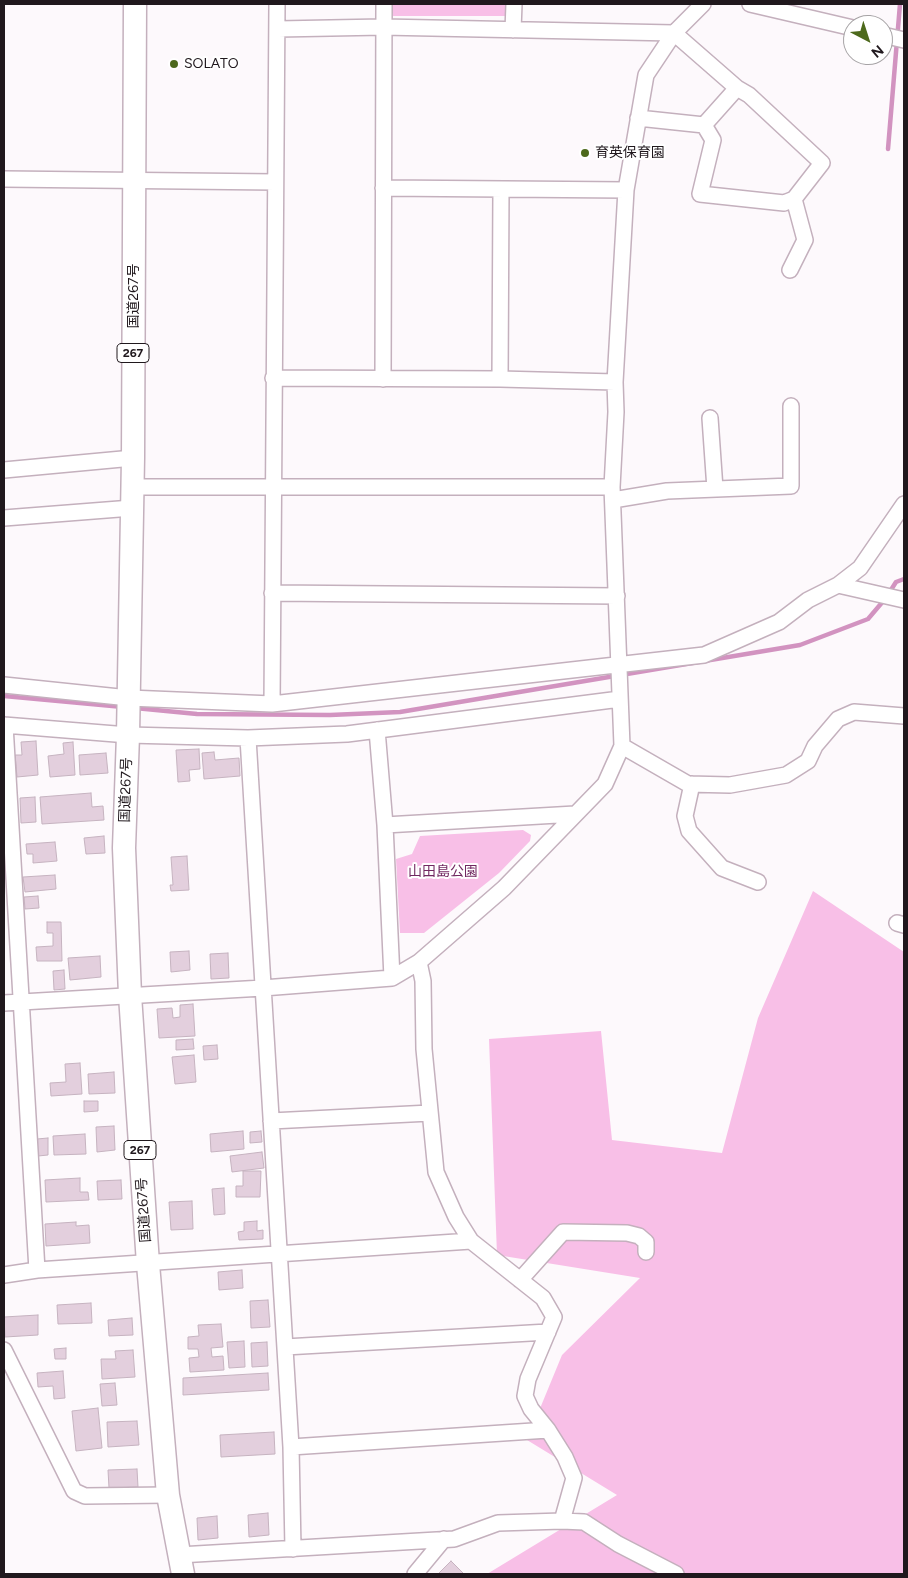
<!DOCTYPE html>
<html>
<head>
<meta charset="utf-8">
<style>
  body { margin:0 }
  #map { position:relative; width:908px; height:1578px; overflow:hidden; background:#fdf9fc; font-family:Figtree,sans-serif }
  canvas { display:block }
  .frame { position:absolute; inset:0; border:5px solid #20181d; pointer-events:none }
  .north { position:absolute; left:843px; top:15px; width:50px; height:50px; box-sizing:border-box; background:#fff; border:1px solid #a6a3a5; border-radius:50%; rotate:140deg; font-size:14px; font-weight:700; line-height:20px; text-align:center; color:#20181d }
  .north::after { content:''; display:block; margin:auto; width:18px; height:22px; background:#4d691c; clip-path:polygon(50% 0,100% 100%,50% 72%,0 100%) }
</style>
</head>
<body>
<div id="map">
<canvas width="908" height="1578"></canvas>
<div class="frame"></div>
<div class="north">N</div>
</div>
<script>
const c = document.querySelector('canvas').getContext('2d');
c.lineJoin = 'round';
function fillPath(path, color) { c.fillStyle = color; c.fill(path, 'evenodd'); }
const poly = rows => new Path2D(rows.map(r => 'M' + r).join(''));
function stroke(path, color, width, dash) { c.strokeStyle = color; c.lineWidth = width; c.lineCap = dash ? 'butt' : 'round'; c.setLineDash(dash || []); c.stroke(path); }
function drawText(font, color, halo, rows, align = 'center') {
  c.font = font + ' Figtree,"Noto Sans JP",sans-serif'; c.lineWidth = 4; c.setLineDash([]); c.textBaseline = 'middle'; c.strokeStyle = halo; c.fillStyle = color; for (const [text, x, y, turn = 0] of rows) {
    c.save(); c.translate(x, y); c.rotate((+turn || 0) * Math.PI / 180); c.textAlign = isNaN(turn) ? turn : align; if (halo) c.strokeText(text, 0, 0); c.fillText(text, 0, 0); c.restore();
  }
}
fillPath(poly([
  [393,4,506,4,506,16,393,16],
  [523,830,531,835,530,841,499,873,424,933,400,933,396,859,412,854,420,836],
  [813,891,904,952,904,1574,487,1574,617,1495,527,1440,562,1355,640,1278,497,1255,489,1039,601,1031,612,1140,722,1153,758,1018]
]), '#f8bfe7');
stroke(poly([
  [888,149,900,4],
  [889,593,896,582,904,579],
  [4,696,123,707],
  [135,708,197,714,330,715,400,712,800,645,868,619,885,599]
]), '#d293c0', 4.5);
const building = poly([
  [36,741,38,775,17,777,15,755,22,755,21,742,36,741],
  [73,742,75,775,50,777,48,756,64,754,63,743,73,742],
  [199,749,200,769,189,770,190,781,178,782,176,750,199,749],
  [214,752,215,760,239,758,240,776,204,779,202,753,214,752],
  [106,753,108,773,80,775,79,755,106,753],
  [91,793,92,807,103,806,104,820,42,824,40,797,91,793],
  [35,797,36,822,21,823,20,798,35,797],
  [104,836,105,853,86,854,84,838,104,836],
  [55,842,57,861,33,863,33,854,27,854,26,844,55,842],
  [187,856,189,890,171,891,170,885,173,885,171,857,187,856],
  [55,875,56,889,25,892,23,877,55,875],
  [38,896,39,908,25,909,24,897,38,896],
  [47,922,61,922,62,961,37,961,36,947,53,946,53,933,47,933,47,922],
  [189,951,190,970,171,972,170,952,189,951],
  [228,953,229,978,211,979,210,954,228,953],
  [100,956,101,977,70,980,68,958,100,956],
  [64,970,65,989,54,990,53,971,64,970],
  [193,1004,195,1036,159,1038,157,1009,172,1008,173,1018,180,1017,180,1005,193,1004],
  [193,1039,194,1049,176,1050,176,1040,193,1039],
  [217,1045,218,1059,204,1060,203,1046,217,1045],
  [194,1055,196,1082,175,1084,172,1057,194,1055],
  [80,1063,82,1094,51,1096,50,1083,66,1082,65,1064,80,1063],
  [114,1072,115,1093,89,1094,88,1074,114,1072],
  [84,1101,98,1101,98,1111,84,1112,84,1101],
  [114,1126,115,1150,97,1152,96,1127,114,1126],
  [243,1131,244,1149,211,1152,210,1134,243,1131],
  [261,1131,262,1142,250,1143,250,1132,261,1131],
  [85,1134,86,1154,54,1155,53,1136,85,1134],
  [48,1138,48,1155,38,1156,37,1139,48,1138],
  [262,1152,264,1168,232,1172,230,1156,262,1152],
  [243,1171,261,1171,260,1197,236,1197,236,1186,243,1186,243,1171],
  [80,1178,80,1192,88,1192,89,1200,46,1202,45,1180,80,1178],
  [121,1180,122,1199,98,1200,97,1181,121,1180],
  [224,1188,225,1214,214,1215,212,1189,224,1188],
  [192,1201,193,1229,171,1230,169,1202,192,1201],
  [257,1221,257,1231,263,1230,263,1239,239,1240,238,1232,244,1231,244,1222,257,1221],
  [76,1222,76,1226,89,1225,90,1243,46,1246,45,1224,76,1222],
  [242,1270,243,1288,219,1290,218,1272,242,1270],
  [268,1300,270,1327,251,1328,250,1301,268,1300],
  [91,1303,92,1323,58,1324,57,1305,91,1303],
  [38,1315,38,1335,5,1337,4,1317,38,1315],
  [132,1318,133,1335,109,1336,108,1320,132,1318],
  [221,1324,223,1347,211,1348,212,1357,223,1356,224,1370,190,1372,189,1358,199,1357,198,1349,188,1349,188,1337,199,1336,198,1325,221,1324],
  [244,1341,245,1367,229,1368,227,1342,244,1341],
  [267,1342,268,1366,252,1367,251,1343,267,1342],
  [66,1348,66,1359,55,1359,54,1349,66,1348],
  [133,1350,135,1377,102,1379,101,1359,116,1359,115,1351,133,1350],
  [63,1371,65,1398,54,1399,53,1386,38,1387,37,1373,63,1371],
  [268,1373,269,1390,183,1395,183,1378,268,1373],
  [115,1383,117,1405,102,1406,100,1384,115,1383],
  [98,1408,102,1448,76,1451,72,1411,98,1408],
  [137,1421,139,1445,108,1447,107,1422,137,1421],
  [274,1432,275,1454,221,1457,220,1435,274,1432],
  [137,1469,138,1487,109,1488,108,1470,137,1469],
  [268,1513,269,1535,249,1537,248,1515,268,1513],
  [217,1516,218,1538,198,1540,197,1518,217,1516],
  [451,1561,464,1574,438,1574,451,1561]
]);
fillPath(building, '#e3cfdd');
stroke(building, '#c6b3c0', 1);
const minor = poly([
  [750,4,853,28],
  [278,29,383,27,674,33,737,88,749,95,822,163,794,199,784,203,700,194,713,140,704,125,737,88],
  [513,30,514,4],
  [883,35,904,40],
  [638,118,704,125],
  [4,179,275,182],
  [383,188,626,190],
  [790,270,805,240,794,199],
  [273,378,500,379,615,382],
  [383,379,384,4],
  [500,379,501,189],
  [710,418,715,489],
  [4,470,133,458],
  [132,487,612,487],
  [613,500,667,491,791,486,791,406],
  [4,518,132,508],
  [838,585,904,600],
  [272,593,617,596],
  [4,685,129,698,272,704,704,655,779,622,808,600,838,585,860,568,904,504],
  [272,704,277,4],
  [4,725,128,735,248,738,347,734,620,699],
  [5,725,37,1270],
  [377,730,385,825,392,978],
  [248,738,291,1447,293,1549],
  [622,746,688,784,730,785,786,775,808,761,815,746,838,719,854,712,904,716],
  [692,784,685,816,689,831,722,868,758,882],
  [385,825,575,814],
  [897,923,904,925],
  [419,962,423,981,424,1049,436,1172,456,1217,471,1241,543,1298,554,1317,528,1379,525,1396,531,1409,548,1430,565,1457,574,1478,562,1521],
  [4,1003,263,988,392,978,419,962,504,888,605,784,622,746,612,487,616,412,615,382,626,190,646,75,674,33,703,4],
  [271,1121,430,1113],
  [4,1275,37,1270,471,1241],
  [520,1280,563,1232,627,1233,639,1236,646,1242,646,1252],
  [285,1347,548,1332],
  [4,1350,74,1491,85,1496,168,1495],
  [291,1447,548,1430],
  [179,1555,454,1539,498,1523,562,1521,584,1522,618,1544,676,1574],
  [415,1574,444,1539]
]);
const highway = poly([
  [135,4,133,458,128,735,124,848,130,995,148,1264,168,1495,183,1574]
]);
stroke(minor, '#c4b0bd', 18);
stroke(highway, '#c4b0bd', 25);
stroke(minor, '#fff', 15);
stroke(highway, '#fff', 22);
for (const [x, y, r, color] of [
  [174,64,5,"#4d691c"],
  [585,153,5,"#4d691c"]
]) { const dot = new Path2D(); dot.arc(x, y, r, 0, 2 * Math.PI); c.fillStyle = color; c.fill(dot); stroke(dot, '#fff', 2); }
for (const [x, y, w] of [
  [133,353,32],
  [140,1150,32]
]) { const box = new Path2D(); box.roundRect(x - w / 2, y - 9.5, w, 19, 4); c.fillStyle = '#fff'; c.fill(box); stroke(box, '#20181d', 1); }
drawText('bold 12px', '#20181d', null, [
  ["267",133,353],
  ["267",140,1150]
]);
drawText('14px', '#20181d', '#fff', [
  ["SOLATO",184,64],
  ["育英保育園",595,153]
], 'left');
drawText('14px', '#20181d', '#fff', [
  ["国道267号",134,296,-90],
  ["国道267号",126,790,-88],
  ["国道267号",144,1210,-94]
]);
drawText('14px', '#712861', '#fff', [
  ["山田島公園",443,872]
]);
</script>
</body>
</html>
